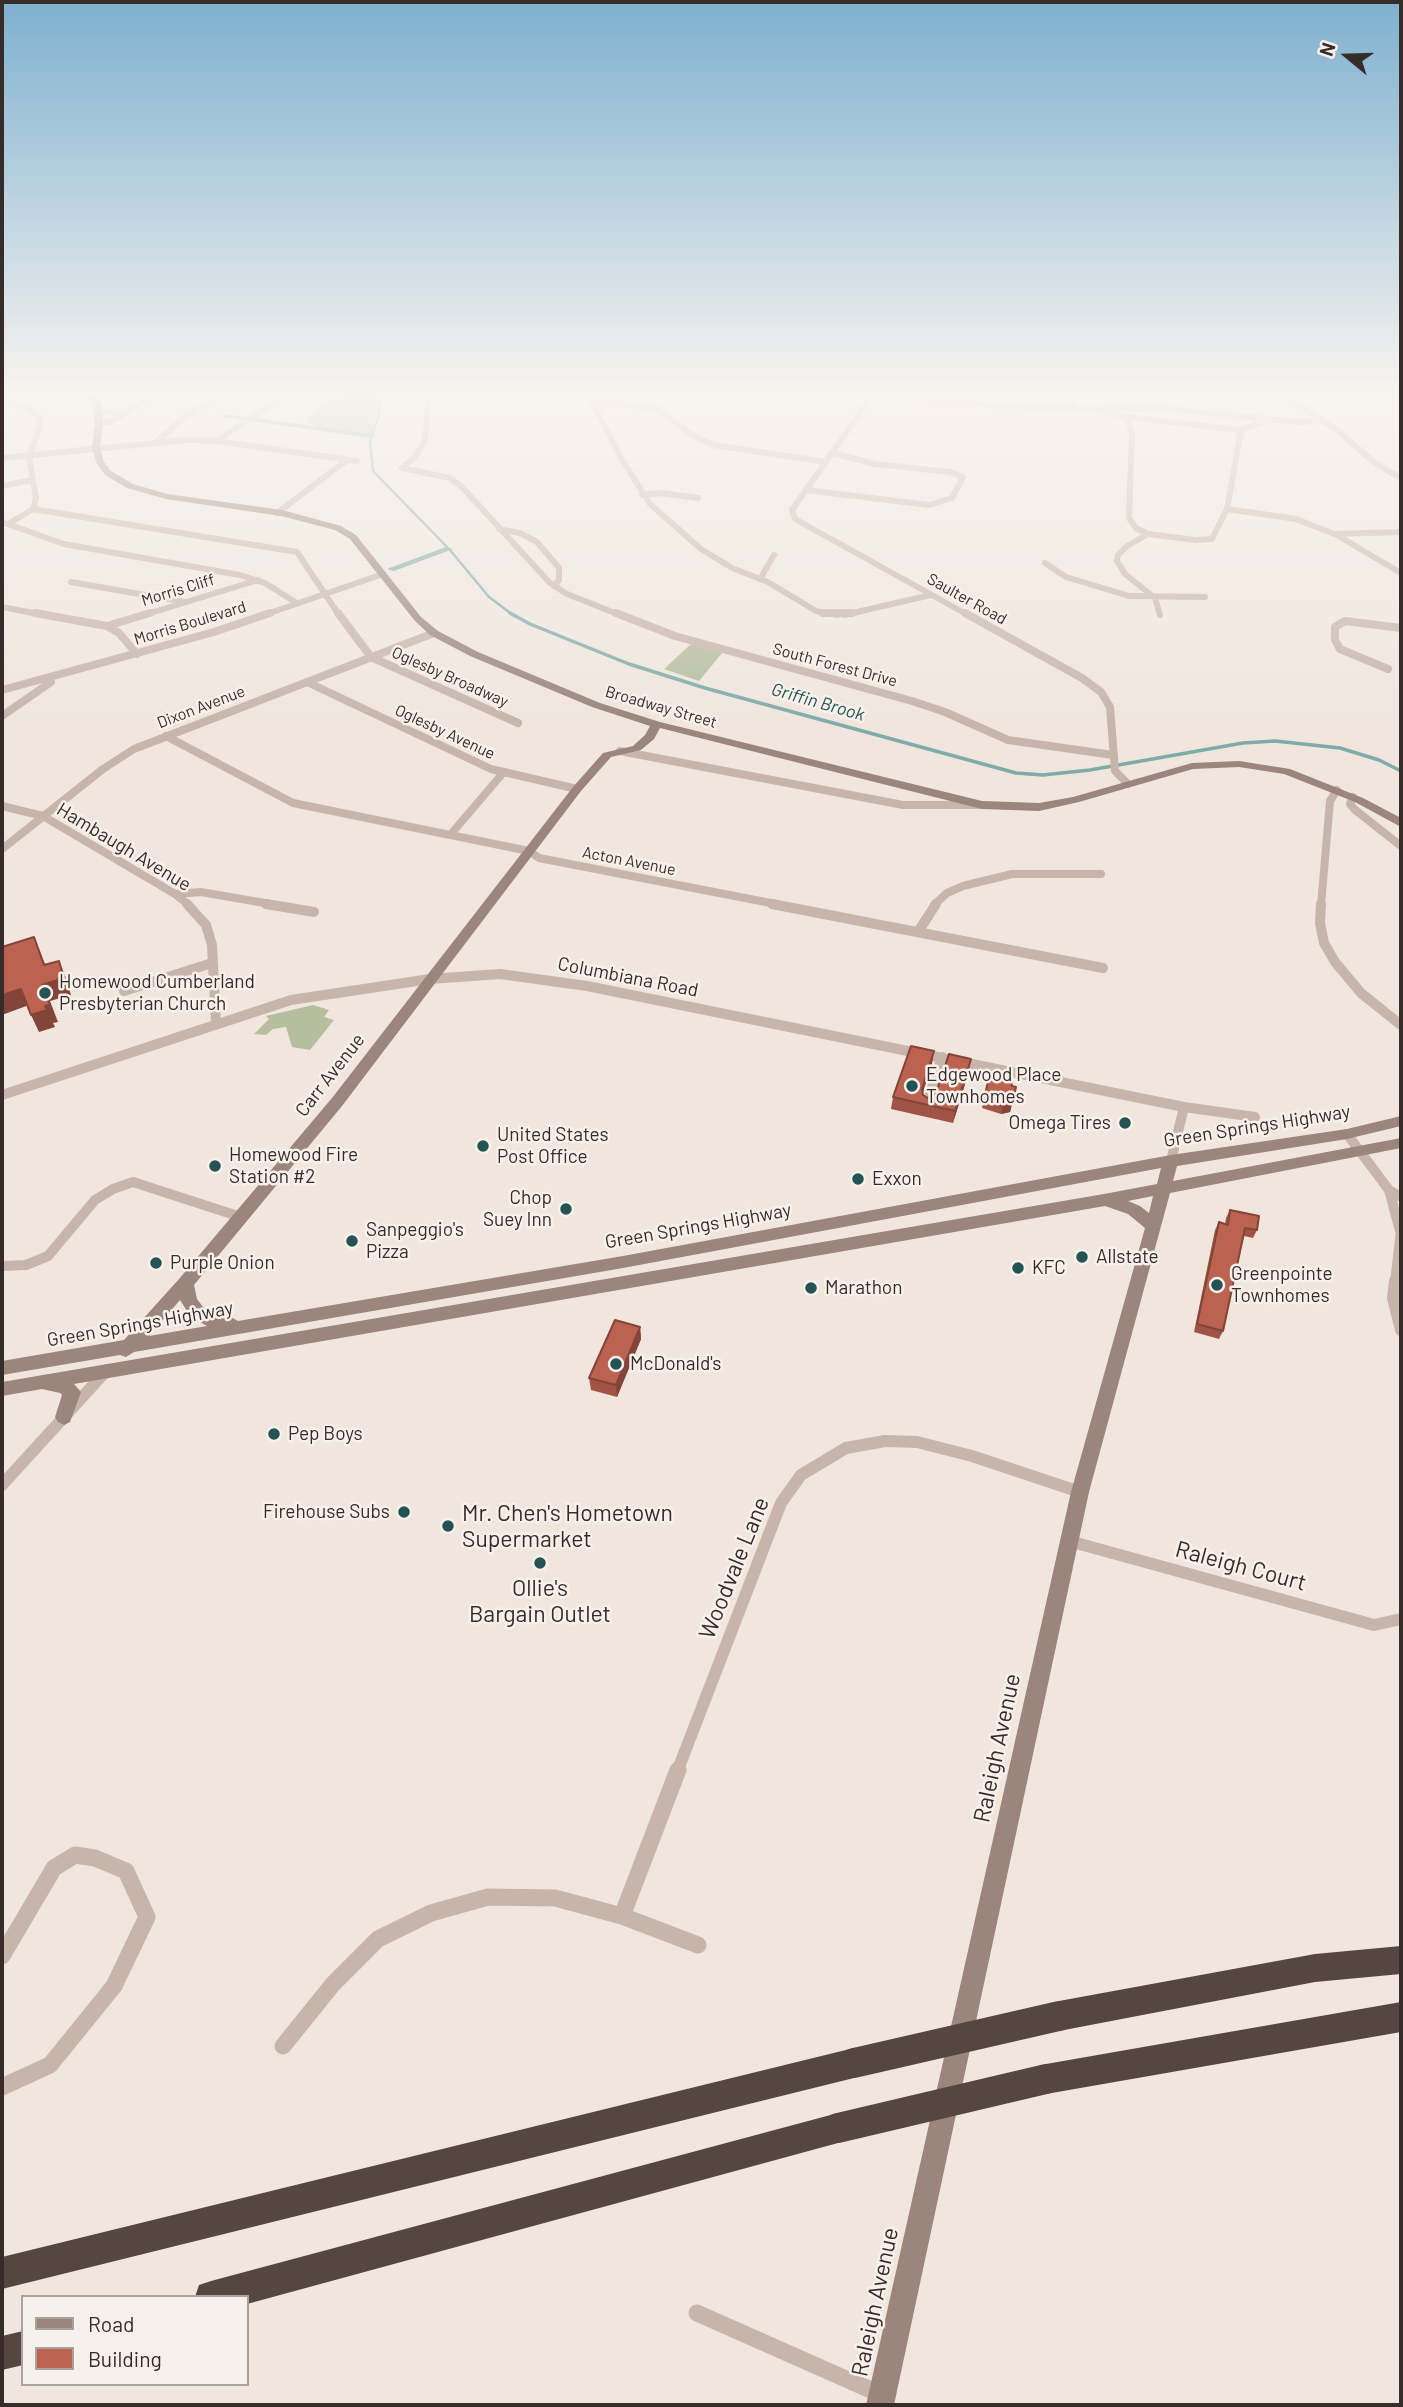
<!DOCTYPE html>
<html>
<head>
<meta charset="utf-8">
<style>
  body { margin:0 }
  #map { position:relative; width:1403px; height:2407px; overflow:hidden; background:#f0e6de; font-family:Barlow,sans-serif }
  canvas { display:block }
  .frame { position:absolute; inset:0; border:4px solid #362c29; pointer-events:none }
  .legend { position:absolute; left:21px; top:2295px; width:228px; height:91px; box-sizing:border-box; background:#f8f0ea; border:2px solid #aaa29d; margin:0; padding:9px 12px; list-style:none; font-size:21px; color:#362c29 }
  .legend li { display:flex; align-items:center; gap:14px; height:35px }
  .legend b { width:35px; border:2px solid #aaa29d }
  .north { position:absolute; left:1312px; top:21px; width:70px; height:70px; -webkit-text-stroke:5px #f8f0ea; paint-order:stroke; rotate:289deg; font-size:19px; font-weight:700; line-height:28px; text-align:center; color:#362c29 }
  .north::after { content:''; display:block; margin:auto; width:24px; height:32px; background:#362c29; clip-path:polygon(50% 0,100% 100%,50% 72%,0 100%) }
</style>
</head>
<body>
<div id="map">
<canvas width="1403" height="2407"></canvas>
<div class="frame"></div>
<ul class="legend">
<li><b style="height:9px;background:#9b857c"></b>Road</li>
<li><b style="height:19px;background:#bb6251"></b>Building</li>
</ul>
<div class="north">N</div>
</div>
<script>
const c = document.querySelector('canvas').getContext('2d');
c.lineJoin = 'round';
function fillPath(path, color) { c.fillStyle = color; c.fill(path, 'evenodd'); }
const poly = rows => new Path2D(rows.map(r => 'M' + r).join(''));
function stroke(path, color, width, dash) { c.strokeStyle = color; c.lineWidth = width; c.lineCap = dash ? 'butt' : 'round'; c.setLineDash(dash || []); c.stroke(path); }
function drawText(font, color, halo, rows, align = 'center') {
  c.font = font + ' Barlow,sans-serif'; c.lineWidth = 5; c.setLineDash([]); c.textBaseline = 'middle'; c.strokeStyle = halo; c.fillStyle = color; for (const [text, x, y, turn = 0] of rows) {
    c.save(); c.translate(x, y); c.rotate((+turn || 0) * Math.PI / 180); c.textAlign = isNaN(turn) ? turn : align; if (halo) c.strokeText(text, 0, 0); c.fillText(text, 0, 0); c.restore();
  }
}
fillPath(poly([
  [299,390,381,390,372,436,330,431,306,422,317,408,341,395],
  [691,644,723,652,699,681,664,669],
  [313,1005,329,1010,324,1017,334,1020,310,1050,292,1047,286,1027,273,1029,266,1035,254,1034,269,1019,266,1016]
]), '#b6be9f');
stroke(poly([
  [381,390,378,418,370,441,373,471,450,550,489,597,513,615]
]), '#7faba9', 2.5);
stroke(poly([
  [510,613,530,624,629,664,705,688,1016,773,1043,775,1090,770,1243,743,1275,741,1340,748,1379,760,1401,771]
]), '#7faba9', 3.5);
fillPath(poly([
  [224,414,372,434,376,436,372,438,222,417,224,414],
  [446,547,453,549,394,571,387,569,446,547]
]), '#7faba9');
stroke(poly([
  [581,390,591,399,621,458,650,504,701,549,732,568,768,582,816,611,838,615],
  [842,390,986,405,1100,410,1127,417,1241,430,1272,419],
  [876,390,792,510,795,519,968,615],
  [1075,390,1075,409],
  [1276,390,1337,430,1376,464,1401,478],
  [2,399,20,390],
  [591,399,657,409,694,436,714,445,826,462],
  [2,401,22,405,40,417,39,429,29,457,36,498,33,509],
  [1103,409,1160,408,1297,422,1324,421],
  [100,412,126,412],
  [1127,417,1132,433,1129,518,1136,528,1148,534,1196,540,1212,539,1227,509,1241,430],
  [99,424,111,421,165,390],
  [216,441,294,390],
  [156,442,185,417,229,390],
  [2,458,187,440,216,441,357,461],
  [402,468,450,478,462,487,550,583,567,594,620,615],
  [402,468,416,456,425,440,429,390],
  [2,486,33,480],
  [806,490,929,505,952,498,963,477,950,472,875,464,833,453],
  [642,495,661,493,698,498],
  [33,509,297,552,339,615],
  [1227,509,1296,519,1334,534,1401,532],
  [277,513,347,460],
  [2,522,64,544,240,575,265,583,295,602],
  [10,523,33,509],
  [499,529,520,533,537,542,559,568,559,580,554,586],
  [1148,534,1127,546,1118,555,1117,561,1125,574,1155,598,1160,615],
  [1335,534,1401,573],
  [1045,563,1066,577,1129,596,1205,597],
  [760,579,774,555],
  [71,582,185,602],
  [2,607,44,615],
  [144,615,258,580],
  [264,615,383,574],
  [844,615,931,595]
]), '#c7b5ab', 6);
stroke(poly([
  [35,613,107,626,119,633,137,654],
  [338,613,371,657,518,723],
  [616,613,675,636,912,701,945,712,1008,740,1113,755],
  [823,613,852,613],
  [965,613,1082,678,1101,692,1110,707,1115,771,1128,784],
  [107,626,150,613],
  [1388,669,1340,649,1335,640,1335,627,1345,621,1401,628],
  [307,682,491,769,577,789],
  [2,690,214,632,270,613],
  [2,716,51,682],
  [166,736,293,803,529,851,539,858,781,905],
  [620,751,903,805,979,805],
  [1353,797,1350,804,1354,809,1401,846],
  [2,806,43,816,175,894,189,905],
  [451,834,503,773],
  [2,849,103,769,134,749,434,633],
  [175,894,201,892,276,905],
  [934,905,947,893,963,886,1012,874,1101,874],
  [1321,905,1330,801,1337,790]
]), '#c7b5ab', 8);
stroke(poly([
  [187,904,206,925,212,945,216,1023],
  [266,904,314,912],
  [772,904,1103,968],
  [1321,904,1320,923,1324,943,1335,962,1361,993,1401,1025],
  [918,932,936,904],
  [124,991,212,963],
  [2,1095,291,1000,430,979,500,974,587,986,1184,1107,1255,1117],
  [927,1103,942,1057],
  [1347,1134,1389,1190,1401,1197],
  [1171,1161,1184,1107],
  [1389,1190,1400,1231],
  [2,1266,26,1265,48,1256,95,1200,113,1189,133,1182,241,1217],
  [1395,1283,1401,1230]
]), '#c7b5ab', 10);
stroke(poly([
  [1395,1281,1393,1298,1401,1330],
  [2,1485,107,1370],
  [1069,1541,1374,1625,1401,1619],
  [677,1772,781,1503,801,1475,846,1448,885,1441,917,1442,972,1456,1080,1492]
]), '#c7b5ab', 12);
stroke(poly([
  [622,1916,678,1770],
  [2,1956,54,1868,75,1855,95,1858,126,1871,147,1917,114,1986,50,2065,2,2087],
  [283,2046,333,1984,378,1939,431,1913,488,1897,555,1898,622,1916,698,1945],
  [697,2313,882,2395]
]), '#c7b5ab', 17);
fillPath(poly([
  [75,390,84,390,101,402,103,424,100,448,104,462,111,471,133,484,167,494,282,510,341,526,356,535,421,617,438,631,478,652,600,703,660,722,982,801,1039,803,1073,797,1192,763,1239,761,1290,769,1363,798,1401,818,1401,827,1355,802,1284,774,1239,767,1193,769,1079,802,1039,811,982,809,660,728,654,739,641,750,611,757,581,791,342,1106,194,1285,197,1299,203,1307,219,1316,231,1317,238,1321,623,1256,1171,1155,1347,1129,1401,1116,1401,1126,1347,1139,1177,1166,1173,1181,1401,1138,1401,1148,1170,1193,1089,1492,894,2405,866,2405,1071,1492,1145,1228,1128,1214,1105,1206,74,1384,81,1392,70,1422,64,1425,58,1422,55,1417,62,1395,60,1393,42,1389,2,1396,2,1382,1104,1194,1157,1184,1161,1168,623,1268,134,1352,126,1357,120,1355,2,1375,2,1361,124,1340,179,1279,332,1098,573,787,603,753,633,746,645,735,650,726,592,707,470,656,430,635,415,621,350,539,335,530,281,516,166,499,127,488,105,475,96,462,92,448,95,424,93,403,75,390],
  [1153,1196,1149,1213,1140,1206,1128,1201,1153,1196],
  [180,1300,191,1317,207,1326,149,1336,180,1300]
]), '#9b857c');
fillPath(poly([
  [1401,1946,1401,1974,1315,1982,1059,2031,1049,2026,1044,2016,1049,2006,1059,2001,1315,1954,1401,1946],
  [1401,2002,1401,2032,1046,2094,1035,2090,1031,2079,1035,2068,1046,2064,1401,2002],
  [854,2048,865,2052,869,2063,865,2074,854,2078,2,2289,2,2257,854,2048],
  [838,2113,849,2117,853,2128,849,2139,838,2143,247,2304,247,2297,195,2297,199,2285,211,2281,838,2113],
  [23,2331,23,2365,2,2370,2,2336,23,2331]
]), '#564641');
stroke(poly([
  [854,2063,1059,2016],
  [838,2128,1046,2079]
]), '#564641', 30);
fillPath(poly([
  [932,1064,923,1092,923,1095,928,1098,936,1093,969,1071,953,1123,891,1109,893,1097],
  [988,1081,1012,1104,1010,1112,1001,1114,982,1108],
  [1230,1210,1257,1230,1253,1238,1244,1236,1223,1331,1219,1339,1194,1332,1215,1230,1219,1222,1225,1224,1226,1218],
  [640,1327,641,1339,617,1397,591,1390,589,1378]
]), '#a15446');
fillPath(poly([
  [34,937,41,954,52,982,59,961,66,978,71,995,50,1001,58,1022,53,1023,55,1027,39,1032,31,1015,45,1006,42,985,44,965],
  [21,989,29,1005,2,1015,2,995],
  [934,1051,932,1064,920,1101,922,1089],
  [971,1059,969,1071,953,1123,955,1111],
  [1012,1104,1010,1112,1001,1114,1003,1106],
  [640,1327,641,1339,617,1397,616,1385]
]), '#834539');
const building = poly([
  [34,937,44,965,59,961,64,978,42,985,50,1005,45,1006,47,1010,31,1015,21,989,2,995,2,947,34,937],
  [911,1046,934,1051,922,1089,923,1095,928,1098,936,1093,949,1054,971,1059,955,1111,893,1097,911,1046],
  [994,1079,1011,1082,1012,1086,1016,1087,1012,1104,1003,1106,984,1100,988,1081,994,1079],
  [1230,1210,1259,1216,1257,1230,1245,1228,1223,1331,1197,1324,1219,1222,1228,1225,1230,1210],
  [615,1320,640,1327,616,1385,589,1378,615,1320]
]);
fillPath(building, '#bb6251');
stroke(building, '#834539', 2);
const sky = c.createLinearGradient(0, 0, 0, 727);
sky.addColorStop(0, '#7eb0cf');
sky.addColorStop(0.54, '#f8f4f0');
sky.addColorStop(1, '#f8f4f000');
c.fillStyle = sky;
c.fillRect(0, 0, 1403, 727);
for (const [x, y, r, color] of [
  [45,993,7,"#235353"],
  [912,1086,7,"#235353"],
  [1125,1123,7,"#235353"],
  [483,1146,7,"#235353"],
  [215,1166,7,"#235353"],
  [858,1179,7,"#235353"],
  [566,1209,7,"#235353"],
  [352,1241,7,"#235353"],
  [1082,1257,7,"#235353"],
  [156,1263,7,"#235353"],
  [1018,1268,7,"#235353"],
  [1217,1285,7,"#235353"],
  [811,1288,7,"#235353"],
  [616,1364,7,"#235353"],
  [274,1434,7,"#235353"],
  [404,1512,7,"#235353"],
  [448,1526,7,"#235353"],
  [540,1563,7,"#235353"]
]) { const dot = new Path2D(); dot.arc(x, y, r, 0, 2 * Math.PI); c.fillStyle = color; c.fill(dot); stroke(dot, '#f8f0ea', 2.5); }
drawText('16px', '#362c29', '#f8f0ea', [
  ["Morris Cliff",178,590,-17],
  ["Saulter Road",967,599,29],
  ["Morris Boulevard",190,623,-17],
  ["South Forest Drive",835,665,15],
  ["Oglesby Broadway",450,677,24],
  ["Dixon Avenue",201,707,-21],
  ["Broadway Street",661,707,16],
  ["Oglesby Avenue",445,732,25],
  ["Acton Avenue",629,861,11]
]);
drawText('italic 18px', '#235353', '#f8f0ea', [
  ["Griffin Brook",818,702,16]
]);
drawText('19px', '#362c29', '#f8f0ea', [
  ["Hambaugh Avenue",124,847,31],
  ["Columbiana Road",628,977,11],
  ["Carr Avenue",330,1075,-52],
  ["Green Springs Highway",1257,1126,-9],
  ["Green Springs Highway",698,1226,-10],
  ["Green Springs Highway",140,1324,-10]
]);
drawText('19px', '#362c29', '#f8f0ea', [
  ["Homewood Cumberland",59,982],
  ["Presbyterian Church",59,1004],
  ["Edgewood Place",926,1075],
  ["Townhomes",926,1097],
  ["Omega Tires",1111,1123,"right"],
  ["United States",497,1135],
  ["Post Office",497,1157],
  ["Homewood Fire",229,1155],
  ["Station #2",229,1177],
  ["Exxon",872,1179],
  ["Chop",552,1198,"right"],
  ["Suey Inn",552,1220,"right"],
  ["Sanpeggio's",366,1230],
  ["Pizza",366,1252],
  ["Allstate",1096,1257],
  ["Purple Onion",170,1263],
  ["KFC",1032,1268],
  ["Greenpointe",1231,1274],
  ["Townhomes",1231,1296],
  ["Marathon",825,1288],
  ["McDonald's",630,1364],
  ["Pep Boys",288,1434],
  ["Firehouse Subs",390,1512,"right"]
], 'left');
drawText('23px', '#362c29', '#f8f0ea', [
  ["Mr. Chen's Hometown",462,1513],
  ["Supermarket",462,1539],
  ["Ollie's",540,1588,"center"],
  ["Bargain Outlet",540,1614,"center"]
], 'left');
drawText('23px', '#362c29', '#f8f0ea', [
  ["Raleigh Court",1241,1566,15],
  ["Woodvale Lane",734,1568,-68],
  ["Raleigh Avenue",997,1748,-78],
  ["Raleigh Avenue",875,2302,-78]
]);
</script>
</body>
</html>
